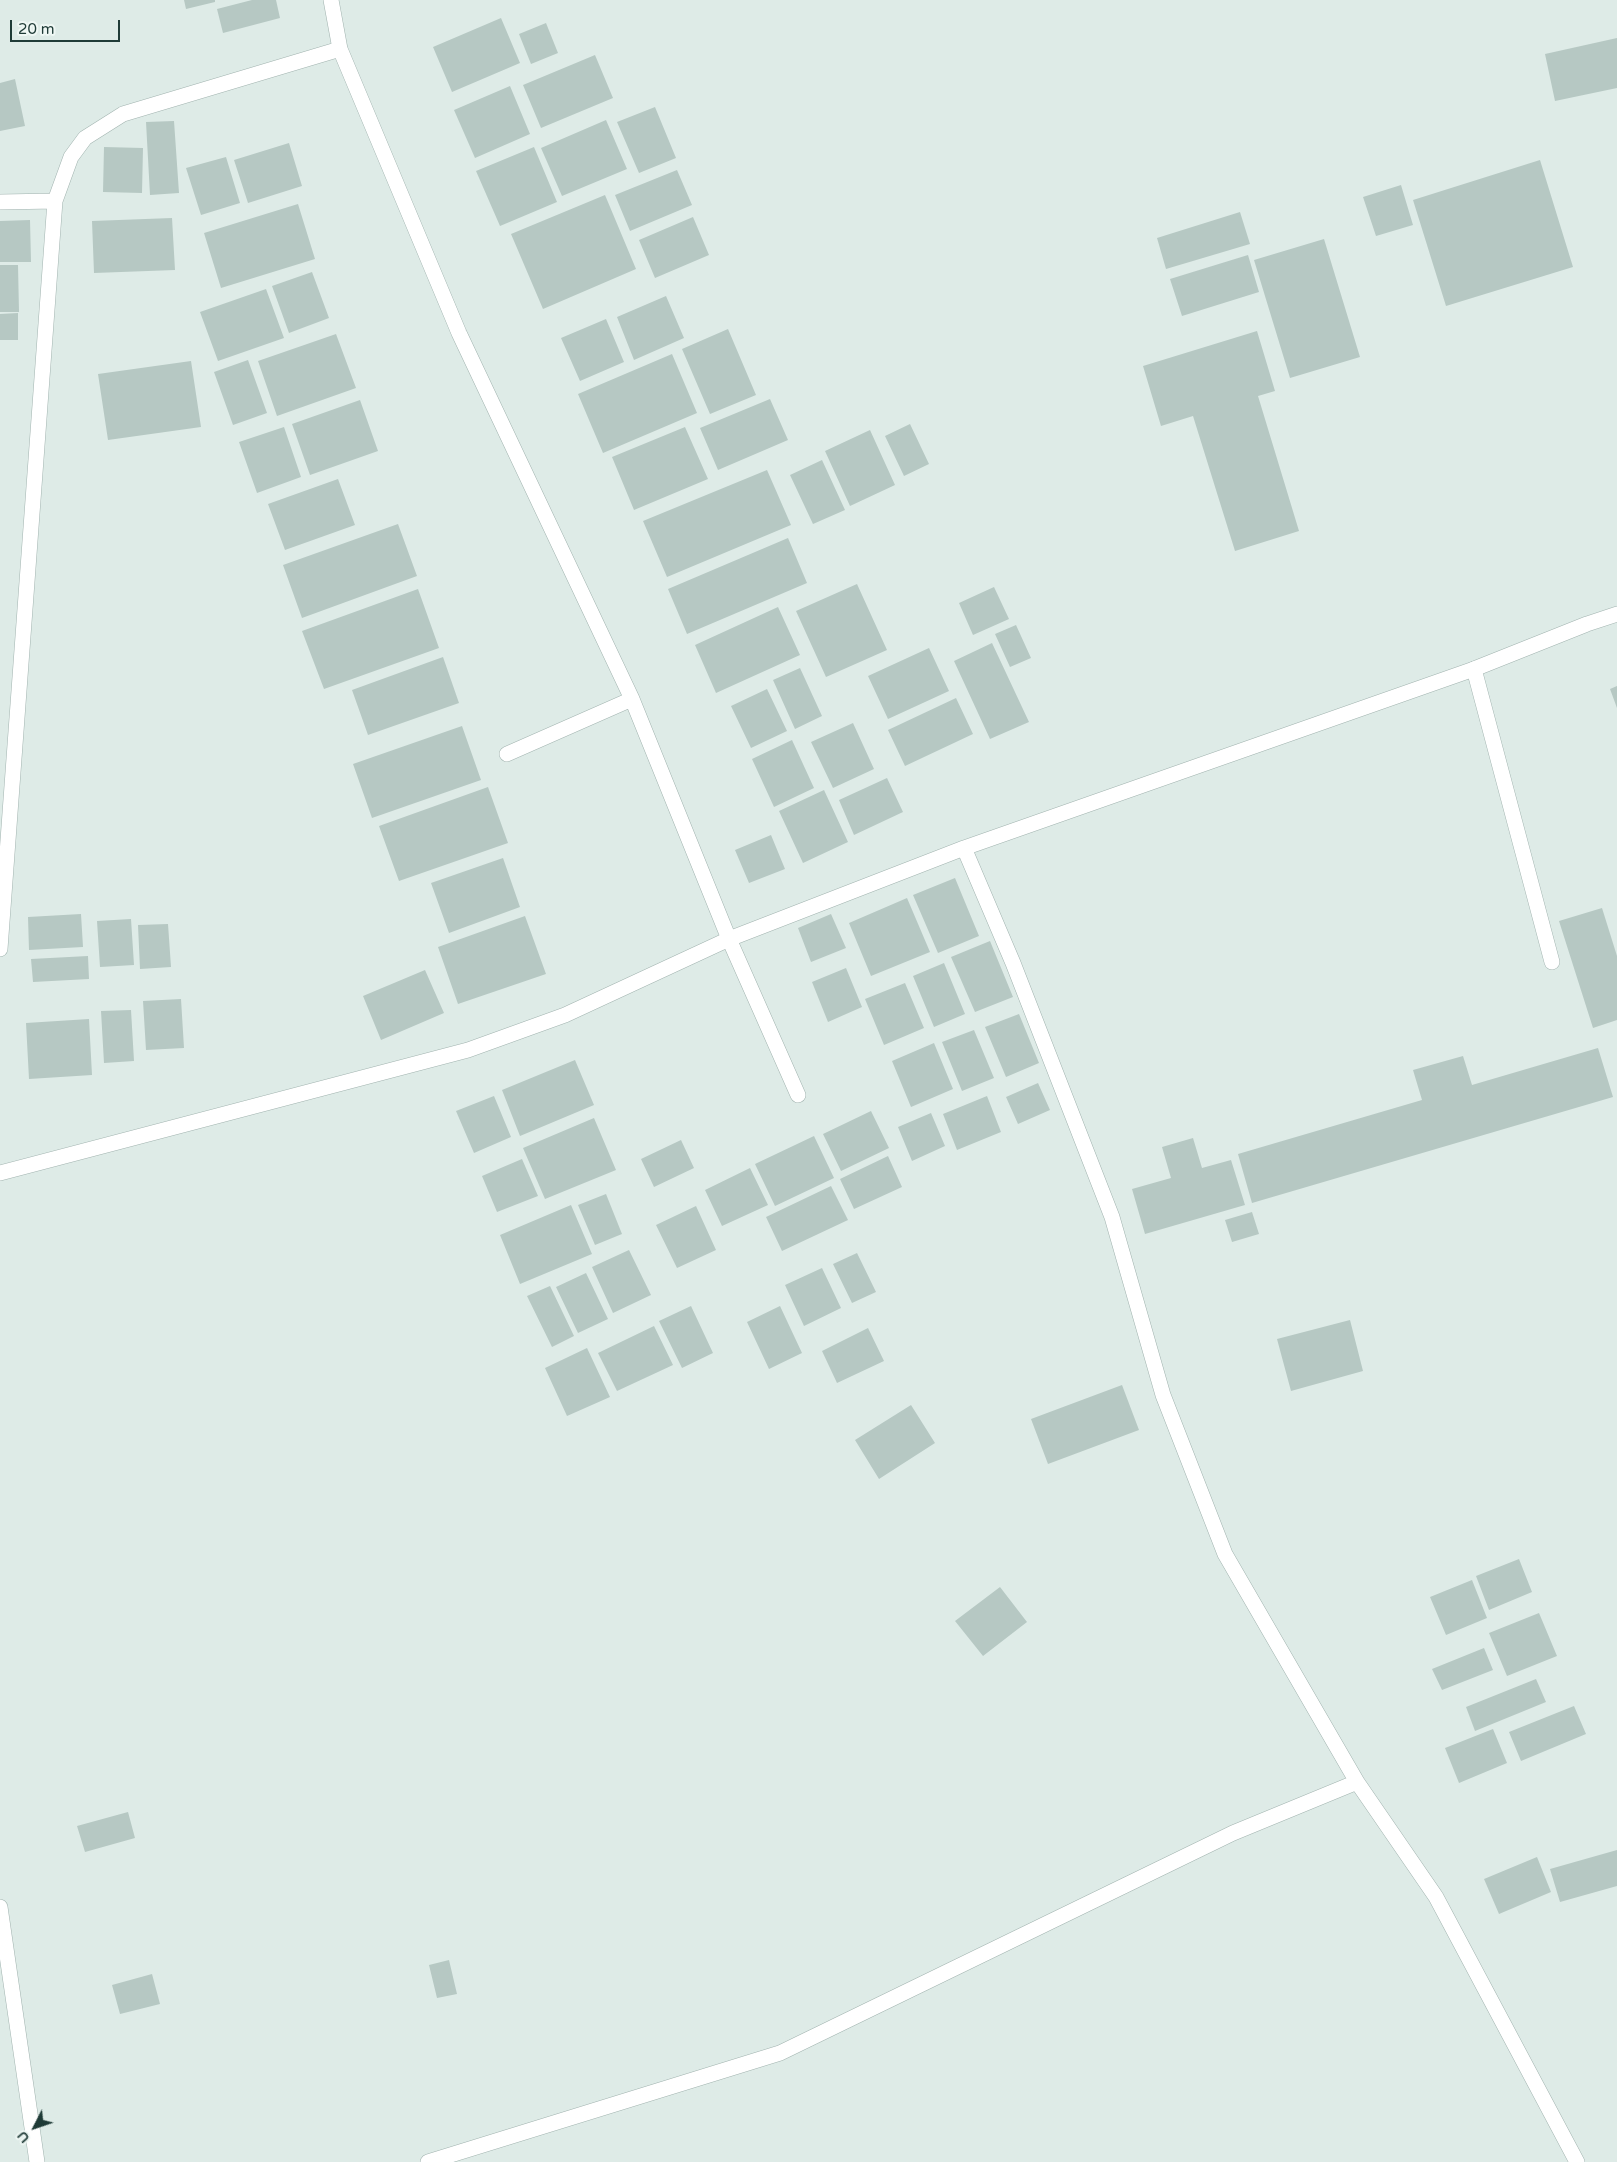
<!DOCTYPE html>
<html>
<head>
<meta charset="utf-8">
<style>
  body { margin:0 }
  #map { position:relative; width:1617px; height:2162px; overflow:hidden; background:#deebe7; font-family:"Varela Round",sans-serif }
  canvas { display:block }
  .north { position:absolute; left:10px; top:2102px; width:50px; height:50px; -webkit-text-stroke:4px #eff7f4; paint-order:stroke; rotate:229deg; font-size:14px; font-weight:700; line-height:20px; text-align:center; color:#1f3b37 }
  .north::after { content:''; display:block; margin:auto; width:18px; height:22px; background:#1f3b37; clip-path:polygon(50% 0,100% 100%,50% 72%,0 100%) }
  .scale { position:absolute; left:10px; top:20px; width:110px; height:22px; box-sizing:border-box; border:2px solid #1f3b37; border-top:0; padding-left:6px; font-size:15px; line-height:18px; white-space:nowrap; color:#1f3b37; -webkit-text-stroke:4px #eff7f4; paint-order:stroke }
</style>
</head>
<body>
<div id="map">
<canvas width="1617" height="2162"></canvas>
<div class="north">U</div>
<div class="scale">20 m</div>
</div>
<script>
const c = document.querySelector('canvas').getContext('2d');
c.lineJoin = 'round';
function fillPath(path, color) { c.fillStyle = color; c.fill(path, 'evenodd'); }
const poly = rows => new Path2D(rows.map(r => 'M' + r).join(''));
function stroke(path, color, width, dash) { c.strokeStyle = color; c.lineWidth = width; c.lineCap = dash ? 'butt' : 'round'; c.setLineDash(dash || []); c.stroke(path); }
fillPath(poly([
  [184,0,215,0,215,2,186,9],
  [252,0,276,0,280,18,223,33,217,9],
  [501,18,520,63,452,92,433,47],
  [546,23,558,53,531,64,519,34],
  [1617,38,1617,88,1555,101,1545,54],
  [595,55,613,98,541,128,523,85],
  [15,79,25,126,0,131,0,83],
  [510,86,530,134,475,158,454,110],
  [655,107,676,158,639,173,617,122],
  [606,120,627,169,562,196,541,148],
  [174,121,179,193,150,195,146,122],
  [289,143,302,186,248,203,234,160],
  [104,147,143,148,142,193,103,192],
  [534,147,557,202,500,226,476,171],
  [226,157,240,203,201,215,186,168],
  [1540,160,1573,267,1446,306,1413,200],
  [677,170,692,205,630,231,615,195],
  [1401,185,1413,225,1376,236,1363,197],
  [605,195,636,269,543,309,511,234],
  [298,204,315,259,221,288,204,233],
  [1240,212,1250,244,1166,269,1157,238],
  [693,217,709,255,655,278,639,240],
  [172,218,175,270,94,273,92,221],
  [30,220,31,262,0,262,0,221],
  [1324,239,1360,357,1290,378,1254,260],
  [1248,255,1259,292,1182,316,1170,279],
  [0,265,18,265,19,312,0,312],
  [312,272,329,318,289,333,272,286],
  [266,289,284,338,218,361,200,312],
  [666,296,684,338,634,360,617,317],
  [18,313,18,340,0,340,0,314],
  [606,319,624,362,580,381,561,338],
  [728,329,756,395,710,414,682,349],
  [1257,331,1275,391,1258,396,1299,531,1235,551,1193,416,1161,426,1143,366],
  [336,334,356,388,277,416,258,361],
  [672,354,697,413,603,453,578,394],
  [248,360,267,413,233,425,214,372],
  [191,361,201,427,108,440,98,374],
  [770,399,788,440,718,470,700,428],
  [360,400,378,451,310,475,292,424],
  [910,424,929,464,904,476,885,436],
  [284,427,301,477,257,493,239,442],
  [685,427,708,479,634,510,612,457],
  [870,430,895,485,850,506,825,451],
  [822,460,845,510,813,524,790,475],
  [767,470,791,525,667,577,643,521],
  [338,479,355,525,285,550,268,504],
  [398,524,417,576,302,618,283,565],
  [788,538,807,583,687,634,668,589],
  [857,584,887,650,826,677,796,611],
  [994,587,1009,619,973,635,959,603],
  [418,589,439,648,324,689,302,631],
  [778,607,800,655,716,693,695,645],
  [1016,625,1031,658,1010,667,995,634],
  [992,643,1029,722,990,739,954,661],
  [929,648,949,691,888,719,868,676],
  [443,657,459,703,368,735,352,690],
  [800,668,822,716,795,729,773,680],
  [1617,686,1617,708,1610,689],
  [767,689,787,731,751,748,731,706],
  [956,698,973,734,905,766,888,730],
  [853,723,874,769,833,788,811,742],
  [462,726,481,780,372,818,353,764],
  [792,740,814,788,774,807,752,759],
  [887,778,903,812,854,835,839,800],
  [488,787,508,843,399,881,379,826],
  [824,790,848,842,803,863,779,811],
  [771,835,785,869,749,883,735,850],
  [503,858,520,907,449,933,431,883],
  [955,878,979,936,938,953,913,895],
  [907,898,930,952,871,976,849,923],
  [1602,908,1617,956,1617,1020,1593,1028,1559,921],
  [81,914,83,947,29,950,28,917],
  [831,914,846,948,811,962,798,928],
  [525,916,546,974,458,1004,438,947],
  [131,919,134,965,100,967,97,921],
  [168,924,171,967,140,969,138,925],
  [990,941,1013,997,975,1012,951,957],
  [88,956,89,979,33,982,31,959],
  [944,963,965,1014,934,1027,913,976],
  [846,968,862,1007,828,1022,812,982],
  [425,970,444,1013,381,1040,363,996],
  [905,983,924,1028,884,1045,865,999],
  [181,999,184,1048,146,1050,143,1001],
  [131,1010,134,1061,104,1063,101,1011],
  [1019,1014,1039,1063,1006,1077,985,1027],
  [89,1019,92,1075,29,1079,26,1023],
  [974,1030,994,1078,962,1091,942,1042],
  [934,1043,953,1089,911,1107,892,1061],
  [1598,1048,1613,1097,1252,1203,1238,1154,1422,1100,1413,1070,1463,1056,1472,1085],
  [575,1060,594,1105,520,1136,502,1090],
  [1038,1083,1050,1110,1018,1124,1006,1097],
  [494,1096,511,1137,474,1153,456,1111],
  [987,1096,1001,1132,957,1150,943,1114],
  [871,1111,889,1148,841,1171,823,1134],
  [931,1113,945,1146,912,1161,898,1127],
  [594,1118,616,1170,545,1199,523,1148],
  [814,1136,834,1178,775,1206,755,1164],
  [1193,1138,1202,1168,1231,1160,1245,1205,1145,1234,1132,1189,1171,1178,1162,1147],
  [681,1140,694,1168,654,1187,641,1159],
  [888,1156,902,1187,854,1209,840,1179],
  [522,1159,538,1196,497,1212,482,1176],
  [750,1168,768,1205,722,1226,705,1190],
  [831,1186,848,1220,782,1251,766,1217],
  [606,1194,622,1234,595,1245,578,1205],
  [571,1205,592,1254,520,1284,500,1235],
  [696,1206,716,1250,677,1268,656,1225],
  [1252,1212,1259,1234,1232,1242,1225,1220],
  [629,1250,651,1295,613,1313,592,1267],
  [857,1253,876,1292,852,1303,833,1264],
  [822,1268,841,1308,804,1326,785,1285],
  [586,1273,608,1319,578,1333,556,1287],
  [550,1286,574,1336,552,1347,527,1296],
  [691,1306,713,1353,682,1368,659,1321],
  [780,1306,802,1353,769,1369,747,1322],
  [1350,1320,1363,1371,1291,1391,1277,1339],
  [654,1326,673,1365,617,1391,598,1353],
  [868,1328,884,1361,837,1383,822,1351],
  [587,1348,610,1397,567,1416,545,1368],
  [1122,1385,1139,1430,1048,1464,1031,1419],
  [911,1405,935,1443,879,1479,855,1440],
  [1519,1559,1532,1592,1489,1610,1476,1576],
  [1472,1580,1487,1618,1446,1635,1430,1597],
  [1000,1587,1027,1622,983,1656,955,1621],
  [1539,1613,1557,1656,1507,1676,1489,1633],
  [1484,1648,1493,1670,1442,1690,1432,1669],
  [1536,1679,1546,1702,1475,1731,1466,1707],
  [1574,1706,1586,1734,1521,1761,1509,1732],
  [1493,1729,1507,1763,1459,1783,1445,1748],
  [128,1812,135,1838,85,1852,77,1826],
  [1617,1850,1617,1886,1560,1902,1550,1869],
  [1537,1857,1551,1892,1499,1914,1484,1879],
  [449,1960,457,1994,437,1998,429,1965],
  [152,1974,160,2004,120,2014,112,1985]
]), '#b6c8c3');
const service = poly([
  [1474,669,1552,962]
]);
const minor = poly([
  [340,49,459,333,632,699,729,939,964,848,1474,669,1587,624,1617,614],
  [0,202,55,201],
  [507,754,632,699],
  [964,848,1013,963,1112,1217,1163,1395,1225,1554,1357,1782,1436,1897,1577,2162],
  [0,949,55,201,71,157,85,138,123,114,340,49,331,0],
  [0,1173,468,1050,565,1015,729,939,798,1095],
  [0,1907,37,2162],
  [428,2162,780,2053,1233,1833,1357,1782]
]);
stroke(service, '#a1b3af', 16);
stroke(minor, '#a1b3af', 16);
stroke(service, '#fff', 15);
stroke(minor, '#fff', 15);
</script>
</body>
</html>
